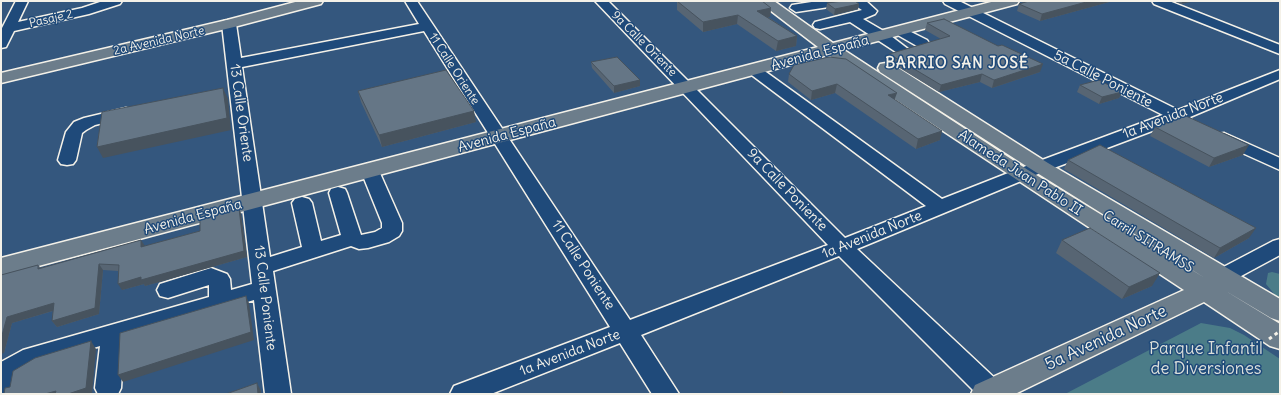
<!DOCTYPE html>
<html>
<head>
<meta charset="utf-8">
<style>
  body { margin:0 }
  #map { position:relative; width:1281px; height:395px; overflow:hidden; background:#34577e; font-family:Delius,sans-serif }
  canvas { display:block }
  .frame { position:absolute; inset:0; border:2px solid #f4f1e8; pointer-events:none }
</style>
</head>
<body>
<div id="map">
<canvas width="1281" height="395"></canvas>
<div class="frame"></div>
</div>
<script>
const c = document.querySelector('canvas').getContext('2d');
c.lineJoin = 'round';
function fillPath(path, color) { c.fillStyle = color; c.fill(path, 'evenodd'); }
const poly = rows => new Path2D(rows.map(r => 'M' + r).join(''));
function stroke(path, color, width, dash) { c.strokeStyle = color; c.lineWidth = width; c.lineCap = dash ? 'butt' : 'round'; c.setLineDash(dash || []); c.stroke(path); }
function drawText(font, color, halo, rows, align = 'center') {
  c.font = font + ' Delius,sans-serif'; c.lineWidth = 3; c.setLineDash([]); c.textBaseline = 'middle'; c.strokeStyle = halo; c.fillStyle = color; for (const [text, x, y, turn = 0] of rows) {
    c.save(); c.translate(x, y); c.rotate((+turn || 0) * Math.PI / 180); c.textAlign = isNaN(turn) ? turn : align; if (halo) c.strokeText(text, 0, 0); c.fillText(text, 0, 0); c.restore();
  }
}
fillPath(poly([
  [1272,272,1280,274,1280,301,1266,284,1268,273],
  [1201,323,1230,328,1244,335,1280,359,1280,394,1065,394]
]), '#4b7c88');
const minor = poly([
  [16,1,28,1,18,22,82,8,103,1,122,1,120,4,89,14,14,31,6,47,1,48,1,30,16,1],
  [405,1,417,1,630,320,828,245,595,1,608,1,845,238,926,206,749,73,747,70,749,67,759,67,942,199,1026,166,1163,115,945,4,943,1,959,1,1178,110,1280,70,1280,79,1190,117,1191,119,1189,122,1183,124,1176,122,1038,174,857,249,1000,383,1004,391,1002,394,977,394,839,256,641,335,679,394,652,394,620,343,491,394,450,394,454,386,610,327,424,31,242,67,270,257,302,247,292,203,295,199,302,197,309,199,312,203,321,241,341,235,329,193,331,189,338,187,345,189,347,193,361,235,375,232,382,228,382,223,361,171,364,167,370,166,376,167,379,171,402,223,402,231,399,236,389,242,368,248,359,249,351,246,273,271,291,394,265,394,254,300,124,339,121,388,118,394,98,394,95,388,100,346,40,364,18,377,15,394,1,394,1,362,23,350,209,297,209,285,168,298,160,296,157,290,160,284,211,268,227,274,230,279,231,290,252,284,222,24,224,21,229,20,236,24,241,58,419,24,405,1],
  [818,1,866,1,877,11,875,14,863,19,887,33,908,49,906,52,896,52,850,22,820,29,815,28,813,25,815,22,862,10,848,1,842,5,796,12,790,8,792,5,818,1],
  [1152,1,1169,1,1280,45,1280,54,1154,4,1152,1],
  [901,27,927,40,929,43,927,46,917,46,896,34,894,31,896,28,901,27],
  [126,108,132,110,134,113,132,116,95,125,86,130,82,133,76,160,73,164,67,165,61,164,58,160,66,132,74,122,84,118,126,108],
  [1224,133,1280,158,1280,170,1218,142,1216,138,1218,134,1224,133],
  [1280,239,1280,255,1230,282,1222,285,1214,282,1211,277,1214,272,1273,241,1280,239]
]);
const major = poly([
  [299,1,323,1,321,4,234,27,1,83,1,73,227,20,299,1],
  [758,1,774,1,833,43,995,1,1019,1,1017,4,844,50,1028,170,1205,278,1034,171,880,72,878,68,880,64,886,63,892,64,1048,163,1280,299,1280,321,1271,318,1224,290,1280,324,1280,349,1270,346,1204,302,1015,394,971,394,975,385,1184,290,828,55,1,276,1,258,818,47,758,1]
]);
stroke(minor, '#f4f1e8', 3);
stroke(major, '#f4f1e8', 3);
fillPath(minor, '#1f4a7a');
fillPath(major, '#6c7d8b');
stroke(poly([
  [1269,339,1280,331]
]), '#f4f1e8', 3, [3.5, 3.5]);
fillPath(poly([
  [677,1,771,8,770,17,768,17,797,36,796,46,776,51,737,24,703,32,677,10],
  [1113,1,1040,21,1017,11,1019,4],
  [1173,1,1195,1,1181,4],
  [827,3,859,4,858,9,834,15,826,9],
  [927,23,1040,72,992,88,980,82,939,92,888,61,889,54,941,39,925,30],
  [591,62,640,86,614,93,592,68],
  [794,65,895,100,940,140,916,149,835,93,811,100,788,82,789,74],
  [1080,85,1122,92,1119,98,1099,104,1077,92],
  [358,91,476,122,382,147,361,102],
  [1155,127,1243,155,1209,167,1150,136],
  [1068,160,1249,238,1214,258,1064,169],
  [239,208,241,214,247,257,145,286,144,284,122,290,118,271,103,270,99,314,57,327,52,321,53,311,12,323,4,353,1,275,38,265,41,268,145,246,200,231],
  [1062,240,1152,286,1122,299,1056,253]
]), '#576573');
fillPath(poly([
  [1090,1,1113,1,1040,21,1042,14],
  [1183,1,1195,1,1181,4],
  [859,4,858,9,834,15,835,9],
  [771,8,770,17,756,20,757,11],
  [738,15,737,24,703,32,703,22],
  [797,36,796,46,776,51,778,41],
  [1043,64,1040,72,992,88,994,80],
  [982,74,980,82,939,92,941,85],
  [640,80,640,86,614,93,614,86],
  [837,84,835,93,811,100,812,91],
  [223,88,228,99,231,130,103,158,97,147],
  [1122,92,1119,98,1099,104,1102,97],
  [897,93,894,101,888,95],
  [474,111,476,122,382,147,379,135],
  [942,131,940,140,916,149,918,139],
  [1249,145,1243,155,1209,167,1214,158],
  [239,208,241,214,247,257,145,286,144,284,122,290,118,284],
  [1256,228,1249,238,1214,258,1220,248],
  [141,240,145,246,141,247],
  [99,264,103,270,99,314,57,327,52,321],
  [1160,273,1152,286,1122,299,1129,287],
  [246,296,249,303,254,340,123,382,118,375],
  [54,303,59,309,12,323,4,353,1,354,1,339,7,317],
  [91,341,96,349,92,394,68,394],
  [257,383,261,391,261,394,258,394],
  [56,391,58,394,45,394]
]), '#47535e');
const building = poly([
  [677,1,762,1,771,8,757,11,797,36,778,41,738,15,703,22,677,1],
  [843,1,855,1,859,4,835,9,827,3,843,1],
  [1029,1,1090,1,1042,14,1019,4,1029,1],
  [944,19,998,46,1002,45,1043,64,994,80,982,74,941,85,889,54,950,36,927,23,944,19],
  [617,57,640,80,614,86,591,62,617,57],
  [829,57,846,59,897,93,888,95,942,131,918,139,837,84,812,91,789,74,794,65,829,57],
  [446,70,474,111,379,135,358,91,446,70],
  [1099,80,1122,92,1102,97,1080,85,1099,80],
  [223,88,227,118,97,147,102,112,223,88],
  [1186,116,1249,145,1214,158,1155,127,1186,116],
  [1100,145,1256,228,1220,248,1068,160,1100,145],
  [239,208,244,251,141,280,141,277,118,284,119,265,99,264,95,308,52,321,54,303,7,317,1,339,1,275,38,265,38,269,141,240,141,247,200,231,200,218,239,208],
  [1090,228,1160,273,1129,287,1062,240,1090,228],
  [246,296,251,332,118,375,120,333,246,296],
  [91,341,86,388,68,394,55,394,56,391,45,394,4,394,5,388,10,387,13,371,35,358,91,341],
  [257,383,258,394,226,394,257,383],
  [782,392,783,394,777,394,782,392]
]);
fillPath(building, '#657686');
stroke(building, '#47535e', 1);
drawText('12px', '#f4f1e8', '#1f4a7a', [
  ["Pasaje 2",51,19,-13],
  ["2a Avenida Norte",159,41,-13],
  ["9a Calle Oriente",644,44,45],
  ["11 Calle Oriente",454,69,57]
]);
drawText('14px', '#f4f1e8', '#1f4a7a', [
  ["Avenida España",820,53,-15],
  ["5a Calle Poniente",1103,79,27],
  ["13 Calle Oriente",241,113,82],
  ["1a Avenida Norte",1173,116,-21],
  ["Avenida España",507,135,-15],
  ["Alameda Juan Pablo II",1020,173,33],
  ["9a Calle Poniente",787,190,46],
  ["Avenida España",193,217,-15],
  ["1a Avenida Norte",872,235,-22],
  ["Carril SITRAMSS",1148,242,32],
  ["11 Calle Poniente",583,265,57],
  ["13 Calle Poniente",265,298,83],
  ["1a Avenida Norte",570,353,-21]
]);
c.letterSpacing = '1px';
drawText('bold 15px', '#f4f1e8', '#1f4a7a', [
  ["BARRIO SAN JOSÉ",957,64]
]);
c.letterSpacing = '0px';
drawText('17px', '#f4f1e8', '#1f4a7a', [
  ["5a Avenida Norte",1106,338,-25]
]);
drawText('17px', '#dbdfda', '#1f4a7a', [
  ["Parque Infantil",1206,349],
  ["de Diversiones",1206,369]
]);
</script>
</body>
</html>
